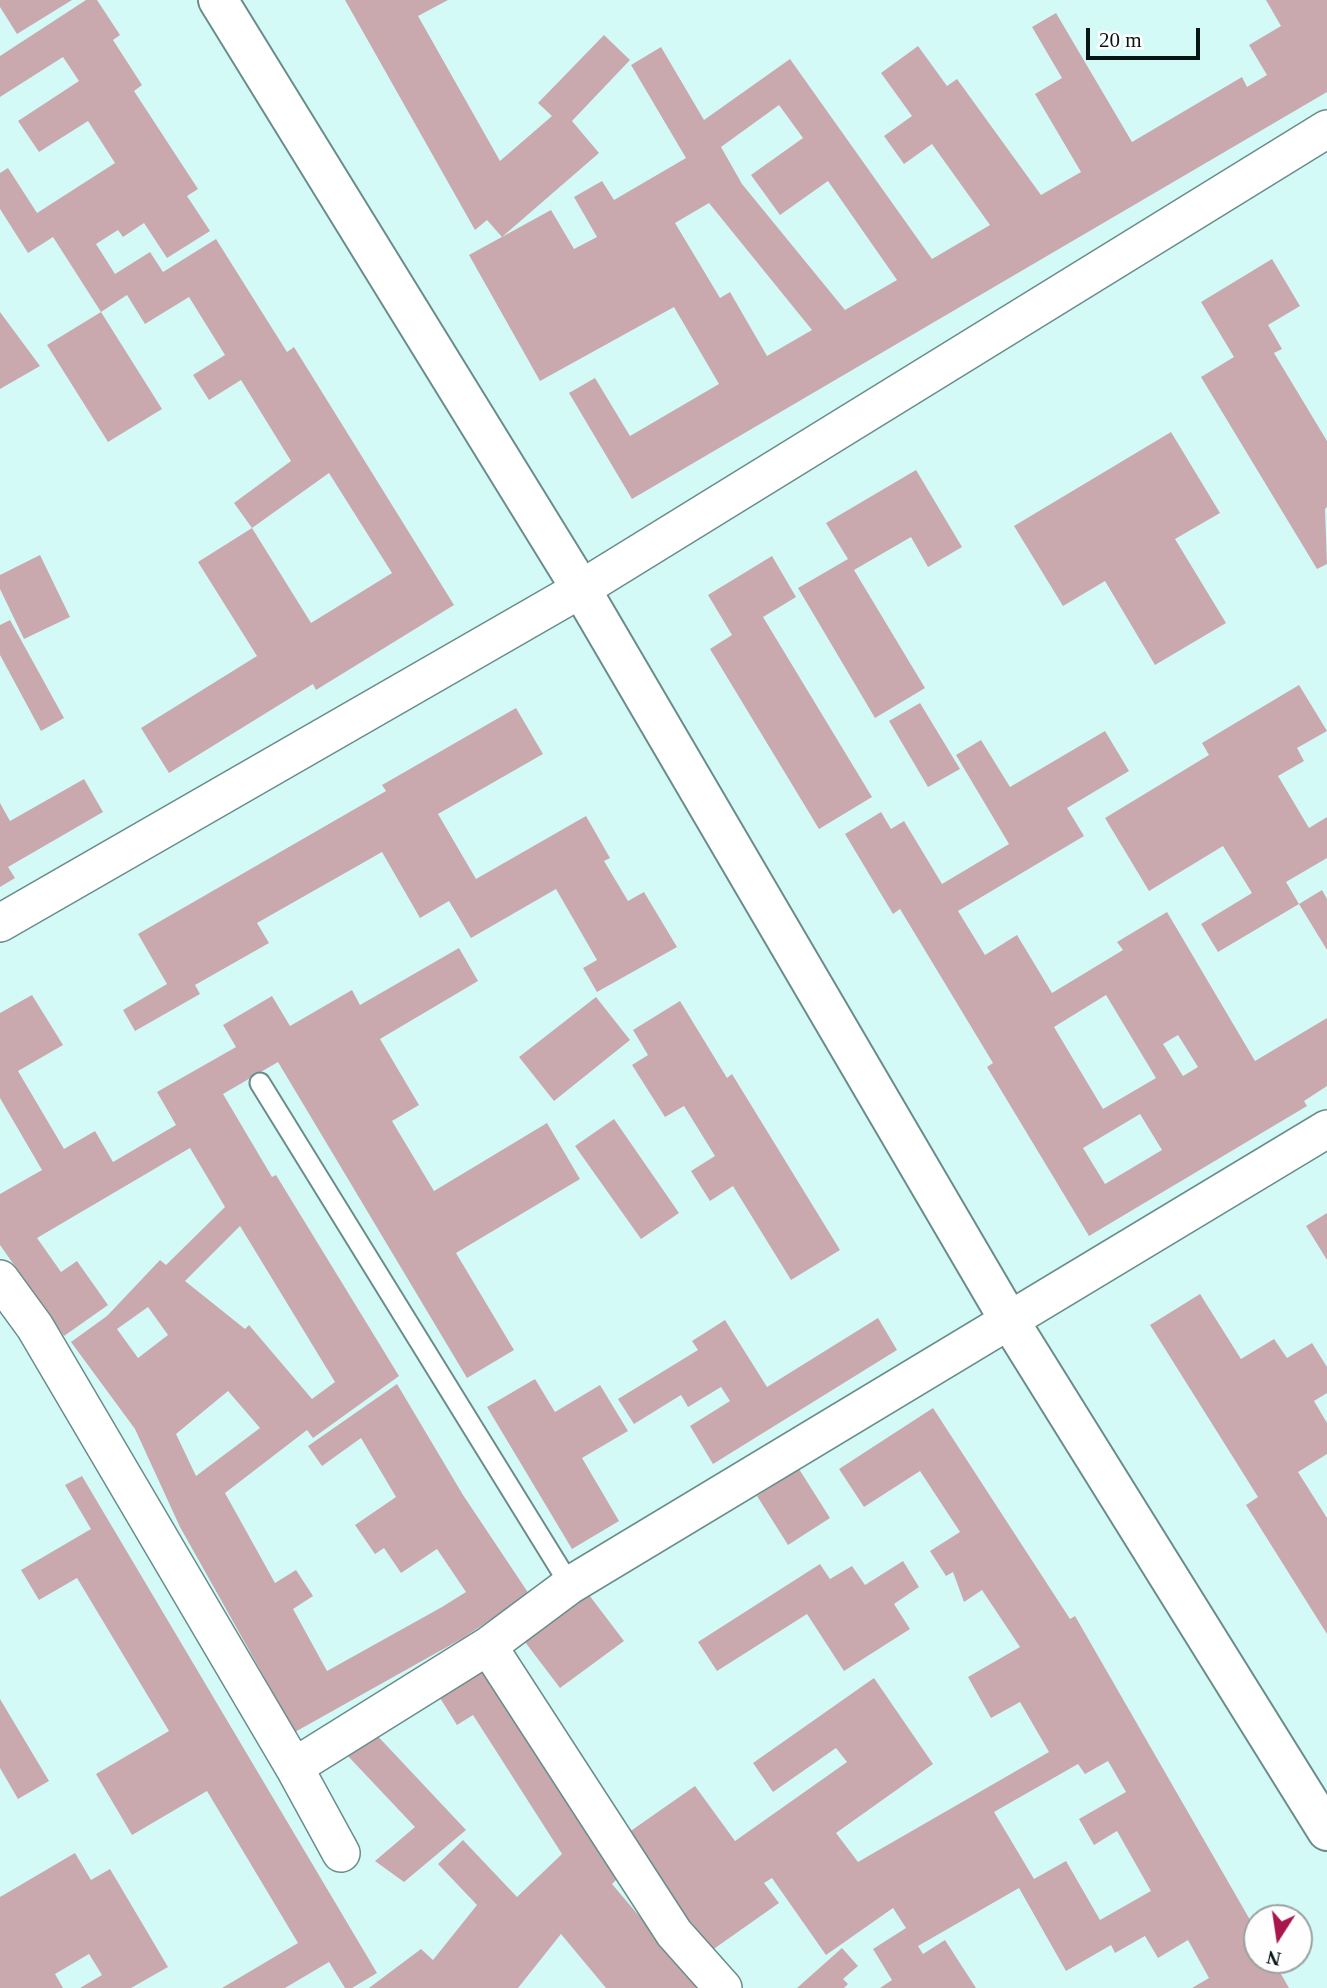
<!DOCTYPE html>
<html>
<head>
<meta charset="utf-8">
<style>
  body { margin:0 }
  #map { position:relative; width:1327px; height:1988px; overflow:hidden; background:#d4faf7; font-family:Georgia,serif }
  canvas { display:block }
  .north { position:absolute; left:1243px; top:1904px; width:70px; height:70px; box-sizing:border-box; background:#fefefe; border:2px solid #9ba1a0; border-radius:50%; rotate:192deg; font-size:19px; font-weight:700; line-height:28px; text-align:center; color:#071514 }
  .north::after { content:''; display:block; margin:auto; width:24px; height:32px; background:#a9164c; clip-path:polygon(50% 0,100% 100%,50% 72%,0 100%) }
  .scale { position:absolute; left:1086px; top:28px; width:114px; height:32px; box-sizing:border-box; border:4px solid #071514; border-top:0; padding-left:9px; font-size:21px; line-height:24px; white-space:nowrap; color:#071514; -webkit-text-stroke:5px #fefefe; paint-order:stroke }
</style>
</head>
<body>
<div id="map">
<canvas width="1327" height="1988"></canvas>
<div class="north">N</div>
<div class="scale">20 m</div>
</div>
<script>
const c = document.querySelector('canvas').getContext('2d');
c.lineJoin = 'round';
function fillPath(path, color) { c.fillStyle = color; c.fill(path, 'evenodd'); }
const poly = rows => new Path2D(rows.map(r => 'M' + r).join(''));
function stroke(path, color, width, dash) { c.strokeStyle = color; c.lineWidth = width; c.lineCap = dash ? 'butt' : 'round'; c.setLineDash(dash || []); c.stroke(path); }
fillPath(poly([
  [0,0,72,0,17,34,0,7],
  [86,0,97,0,120,35,113,40,142,85,134,91,198,189,187,196,210,231,167,258,144,223,123,237,118,230,96,244,115,274,150,252,163,272,216,239,287,352,294,347,454,605,316,690,313,684,169,773,141,728,257,656,198,562,252,528,311,623,392,573,329,473,252,528,234,503,291,461,241,380,209,400,193,375,225,355,189,297,145,324,127,295,101,312,53,237,28,253,0,209,0,173,8,168,37,213,115,163,88,121,39,152,18,121,79,81,63,57,0,97,0,56],
  [345,0,448,0,418,16,500,161,552,116,538,103,604,35,630,60,572,121,599,153,502,237,487,220,475,230],
  [1266,0,1327,0,1327,92,632,499,569,393,595,378,630,436,719,384,674,307,540,381,469,255,551,210,574,249,597,237,574,197,602,181,614,200,686,158,631,65,661,47,704,120,790,59,932,259,990,225,932,144,904,164,884,136,912,116,881,73,918,46,947,86,957,79,1041,195,1081,172,1035,94,1062,78,1032,27,1056,13,1132,142,1242,77,1247,87,1267,75,1249,45,1281,26],
  [779,105,803,138,751,175,780,215,828,181,897,280,845,310,742,184,721,147],
  [709,203,812,330,767,356,730,292,720,298,675,223],
  [1272,259,1300,306,1268,325,1282,349,1274,353,1327,441,1327,507,1325,509,1327,564,1317,569,1201,377,1234,357,1201,302],
  [0,312,40,366,0,389],
  [101,312,162,409,108,442,47,345],
  [1171,432,1220,513,1175,539,1226,623,1155,665,1105,581,1063,606,1014,526],
  [916,470,962,547,928,567,911,537,854,570,925,688,875,718,798,588,848,559,826,523],
  [40,555,70,617,24,639,0,589,0,575],
  [772,556,796,597,763,617,872,797,819,829,710,649,732,635,708,595],
  [10,620,64,718,41,731,0,655,0,625],
  [1299,685,1327,731,1297,748,1304,761,1278,776,1309,828,1327,817,1327,858,1286,882,1299,904,1218,952,1201,924,1252,893,1223,846,1149,891,1105,818,1209,755,1202,743],
  [920,703,960,769,928,787,889,721],
  [516,708,543,754,438,814,476,879,586,816,610,858,604,861,628,901,644,892,677,947,597,992,583,968,597,960,556,889,471,938,449,901,420,918,382,852,257,923,269,943,195,985,200,994,135,1031,123,1010,167,984,138,934,386,791,382,785],
  [1105,731,1129,771,1067,808,1084,836,958,911,985,955,1017,935,1052,993,1123,950,1117,942,1167,912,1255,1061,1327,1018,1327,1086,1304,1101,1307,1106,1089,1236,987,1067,993,1063,900,909,893,914,845,834,881,812,891,829,904,821,942,884,1009,844,956,755,981,740,1010,787],
  [1106,995,1156,1078,1103,1109,1054,1027],
  [1178,1035,1198,1067,1183,1076,1163,1044],
  [1140,1114,1162,1150,1105,1184,1083,1148],
  [84,779,103,812,8,867,15,878,0,887,0,803,10,821],
  [1322,890,1327,899,1327,950,1299,904],
  [459,948,478,981,380,1039,419,1105,392,1121,434,1191,547,1123,580,1179,456,1253,514,1350,467,1378,278,1062,223,1094,272,1177,276,1175,399,1376,313,1438,307,1430,225,1493,275,1583,296,1570,313,1596,293,1609,327,1671,442,1607,466,1592,437,1549,401,1573,384,1548,375,1554,355,1525,396,1497,361,1438,322,1466,308,1446,397,1384,463,1495,529,1594,463,1638,295,1732,180,1527,135,1429,71,1342,107,1316,160,1260,166,1265,225,1207,190,1148,37,1238,61,1272,77,1261,108,1305,64,1336,0,1245,0,1194,42,1170,0,1098,0,1013,32,995,63,1045,18,1071,64,1149,95,1131,113,1162,176,1125,157,1092,236,1047,223,1025,272,996,290,1026,352,990,360,1005],
  [240,1226,335,1382,312,1399,249,1325,245,1329,185,1281],
  [148,1307,168,1335,138,1358,117,1329],
  [228,1391,260,1428,196,1476,176,1434],
  [596,997,630,1040,554,1101,519,1057],
  [680,1001,727,1078,732,1074,840,1250,791,1280,733,1186,710,1201,691,1171,715,1156,684,1106,665,1117,632,1065,648,1055,633,1030],
  [614,1119,679,1213,641,1239,575,1146],
  [1327,1213,1327,1260,1306,1226],
  [1200,1294,1241,1359,1274,1339,1287,1358,1312,1343,1327,1367,1327,1393,1314,1401,1327,1423,1327,1454,1298,1472,1327,1518,1327,1634,1246,1505,1258,1497,1150,1325],
  [878,1318,897,1350,713,1464,690,1426,730,1401,721,1387,688,1407,681,1395,634,1424,618,1399,698,1350,692,1341,725,1320,767,1387],
  [535,1379,555,1412,600,1385,628,1431,582,1458,619,1521,572,1549,487,1407],
  [933,1408,1070,1619,1075,1616,1257,1932,1257,1960,1273,1960,1289,1988,1192,1988,1209,1978,1188,1940,1158,1958,1145,1936,1115,1953,1111,1945,1066,1971,1019,1888,918,1946,923,1954,945,1940,976,1988,880,1988,892,1980,873,1949,906,1928,893,1908,826,1955,772,1878,764,1883,779,1903,708,1953,625,1835,695,1786,735,1841,847,1762,836,1748,773,1792,753,1763,874,1678,933,1764,836,1833,858,1862,1049,1752,1020,1702,991,1718,968,1677,1020,1647,982,1590,964,1602,953,1572,946,1576,930,1551,960,1532,920,1471,864,1507,839,1469],
  [1108,1761,1126,1792,1079,1819,1094,1845,1117,1831,1151,1891,1100,1920,1066,1861,1034,1879,994,1812,1078,1764,1085,1774],
  [799,1469,830,1518,788,1545,757,1496],
  [82,1476,377,1973,352,1988,345,1988,329,1962,285,1988,222,1988,298,1943,207,1791,132,1835,96,1774,169,1731,77,1578,39,1600,21,1570,91,1529,65,1485],
  [903,1561,919,1587,894,1604,910,1629,844,1671,807,1614,717,1671,698,1642,820,1564,830,1579,852,1566,865,1585],
  [586,1591,624,1641,560,1688,522,1638],
  [485,1670,618,1878,612,1884,700,1988,606,1988,561,1934,518,1988,369,1988,421,1949,433,1960,477,1905,438,1864,463,1840,517,1897,562,1854,473,1715,457,1725,440,1698],
  [0,1699,49,1781,18,1799,0,1768],
  [372,1730,466,1830,404,1882,375,1861,415,1827,346,1754],
  [75,1853,91,1880,110,1869,168,1967,131,1988,80,1988,102,1975,89,1954,55,1974,63,1988,0,1988,0,1897],
  [842,1948,858,1966,843,1979,848,1984,844,1988,797,1988]
]), '#caa9ae');
const service = poly([
  [260,1083,570,1585]
]);
const minor = poly([
  [0,923,581,589,1327,129],
  [0,1279,35,1327,294,1767,488,1646,674,1933,723,1988],
  [488,1646,570,1585,1327,1129],
  [294,1767,341,1853]
]);
const secondary = poly([
  [218,0,581,589,1009,1320,1327,1831]
]);
stroke(service, '#6a8d8b', 23);
stroke(minor, '#6a8d8b', 40);
stroke(secondary, '#6a8d8b', 42);
stroke(service, '#fff', 19);
stroke(minor, '#fff', 37);
stroke(secondary, '#fff', 38);
</script>
</body>
</html>
